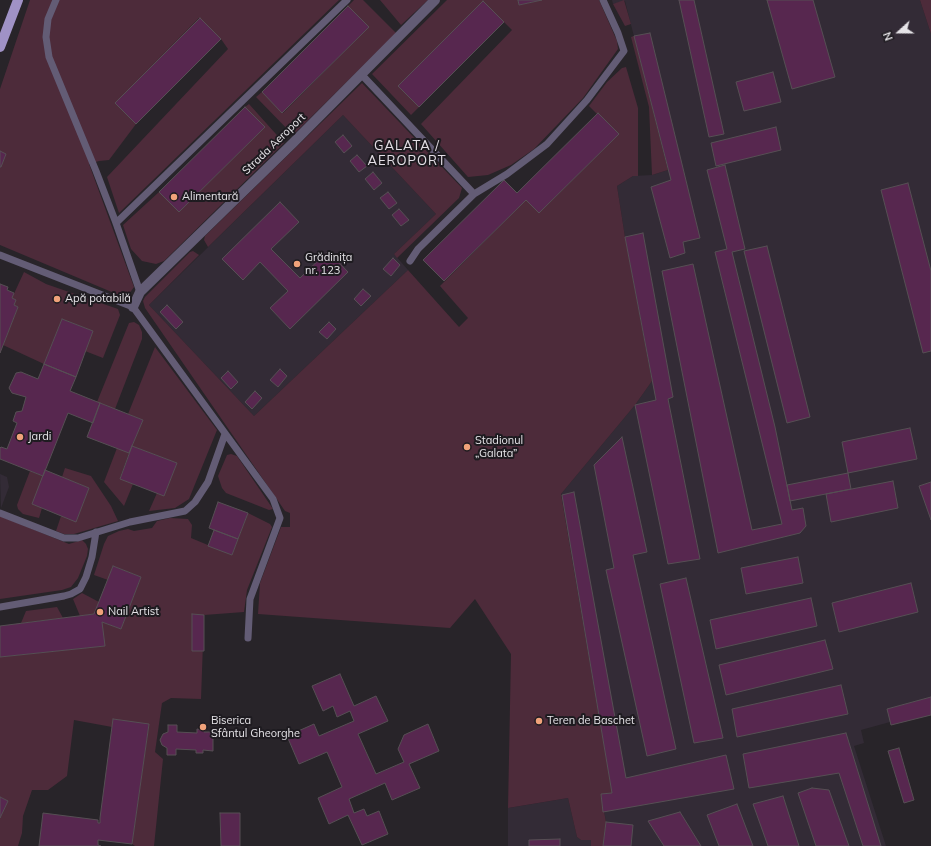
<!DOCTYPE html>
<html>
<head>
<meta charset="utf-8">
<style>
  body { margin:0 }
  #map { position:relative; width:931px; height:846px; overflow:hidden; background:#282429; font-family:Mulish,sans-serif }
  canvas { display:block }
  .north { position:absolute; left:879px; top:12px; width:40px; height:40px; -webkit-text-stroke:3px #1e1b20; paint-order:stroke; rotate:249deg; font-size:11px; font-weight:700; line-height:16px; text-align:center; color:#e6e4e8 }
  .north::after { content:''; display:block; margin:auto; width:14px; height:18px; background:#e6e4e8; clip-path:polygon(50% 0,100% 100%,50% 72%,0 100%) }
</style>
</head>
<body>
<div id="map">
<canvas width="931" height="846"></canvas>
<div class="north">N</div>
</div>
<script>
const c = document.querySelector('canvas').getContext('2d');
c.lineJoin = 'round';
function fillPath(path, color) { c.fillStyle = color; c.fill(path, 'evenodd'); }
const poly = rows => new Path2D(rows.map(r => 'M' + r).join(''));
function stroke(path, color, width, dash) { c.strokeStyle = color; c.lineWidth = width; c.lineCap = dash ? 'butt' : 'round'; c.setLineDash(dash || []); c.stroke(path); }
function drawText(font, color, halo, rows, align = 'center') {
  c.font = font + ' Mulish,sans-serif'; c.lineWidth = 4; c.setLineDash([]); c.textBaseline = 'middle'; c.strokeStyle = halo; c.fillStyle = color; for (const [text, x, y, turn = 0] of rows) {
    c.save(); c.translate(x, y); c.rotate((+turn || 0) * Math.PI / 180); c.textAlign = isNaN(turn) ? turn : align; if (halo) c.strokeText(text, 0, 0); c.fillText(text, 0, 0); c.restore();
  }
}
fillPath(poly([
  [612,0,920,0,931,34,931,715,891,725,890,722,861,730,864,743,854,746,886,846,603,846,606,822,601,794,611,793,561,494,635,405,652,381,625,237,617,186,633,176,652,175,668,170,625,1,613,4],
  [343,115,436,214,394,254,408,270,254,416,149,305],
  [0,474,7,477,9,487,1,508],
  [568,798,577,837,581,840,591,840,591,846,508,846,508,808]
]), '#332b36');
fillPath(poly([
  [30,0,339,0,119,213,107,177,228,49,221,39,199,18,115,103,136,124,109,160,99,161,89,164,134,287,126,298,0,245,0,89],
  [354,0,363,0,396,33,293,135,256,97,262,92,283,113,369,27,348,6],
  [380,0,428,0,401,25],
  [447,0,518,0,519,5,542,0,599,0,617,41,618,49,583,98,534,149,511,165,488,175,468,177,421,124,512,30,483,1,398,86,419,107,411,115,372,74],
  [624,0,631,24,625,26,613,4],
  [920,0,931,0,931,34],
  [634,36,668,170,652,175,649,107,631,37],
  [626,67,638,108,638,176,633,176,617,186,625,237,652,381,635,405,561,494,612,793,601,795,606,822,603,846,591,846,591,840,581,840,577,837,568,798,508,808,511,654,475,599,450,628,258,614,260,583,281,527,290,527,290,513,285,511,145,308,143,301,145,297,190,252,193,251,199,255,149,305,254,416,408,270,459,327,468,318,440,286,526,200,539,213,618,135,589,106,607,82,622,68],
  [362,83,462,188,459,198,397,258,394,254,436,214,343,115,208,247,204,240,205,236],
  [249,104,284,143,164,261,156,264,142,261,131,249,123,225,159,192,179,212,265,127,245,107],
  [24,272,46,284,118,309,120,315,103,358,85,351,93,331,62,319,44,364,3,345,18,307,14,305,16,300,12,298],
  [134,322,139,325,142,332,142,339,115,409,97,402,129,323],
  [155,347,217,430,189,499,175,508,149,511,157,493,164,495,177,463,132,446,143,420,128,414],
  [117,448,129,453,120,478,133,484,124,506,104,482],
  [231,454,237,456,273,509,269,510,226,493,222,488,218,476,227,455],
  [65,468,91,476,111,506,118,521,74,534,64,534,56,531,61,516,76,521,89,488,62,477],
  [30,471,43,476,42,508,39,518,23,514,18,509,17,505],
  [248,513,270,524,272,527,247,590,244,612,204,615,201,699,171,698,162,703,155,752,163,759,154,846,135,846,132,844,149,725,113,719,112,727,74,720,67,776,48,790,32,790,23,816,22,833,18,846,0,846,0,818,8,801,0,797,0,657,104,646,102,622,121,629,141,577,113,566,108,580,94,575,104,544,108,536,119,531,128,529,134,531,152,528,157,521,170,518,188,519,192,525,191,538,232,555],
  [0,516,69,544,82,540,86,544,88,549,87,556,78,578,71,587,62,590,0,599],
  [82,593,99,602,94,614,80,616,73,599],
  [57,607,63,618,21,623,26,611]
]), '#4d2b3a');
const building = poly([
  [518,0,542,0,519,5,518,0],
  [679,0,694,0,724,134,709,137,679,0],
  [767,0,813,0,835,77,792,89,767,0],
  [483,1,504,22,419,107,398,86,483,1],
  [348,6,369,27,282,113,262,92,348,6],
  [200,18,221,39,136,124,115,103,200,18],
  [650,33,700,238,683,242,685,253,670,258,651,187,671,180,634,36,650,33],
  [773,72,781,102,744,111,736,82,773,72],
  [245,107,265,127,179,212,159,192,245,107],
  [598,113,619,134,539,213,526,200,444,281,423,260,504,180,517,193,598,113],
  [776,127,781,150,716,166,711,143,776,127],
  [343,135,352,146,344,153,335,142,343,135],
  [0,151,6,154,1,167,0,167,0,151],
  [357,155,367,166,359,172,350,161,357,155],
  [725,165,745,249,732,252,775,427,792,510,803,508,806,526,800,533,718,553,662,271,693,264,752,530,782,524,715,252,727,249,707,170,725,165],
  [373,172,382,183,374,190,365,179,373,172],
  [908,183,931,271,931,351,923,353,881,190,908,183],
  [388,192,397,203,389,209,380,198,388,192],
  [280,202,299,222,271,249,300,278,328,251,348,272,290,329,270,308,288,291,260,262,243,280,222,259,280,202],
  [399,209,409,220,401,226,392,215,399,209],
  [643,233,673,397,668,399,700,559,668,564,635,405,656,400,625,237,643,233],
  [767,246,810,417,787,423,744,251,767,246],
  [393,258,400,265,391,276,383,269,393,258],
  [0,284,8,287,7,290,14,293,12,298,16,300,14,305,18,307,0,353,0,284],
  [363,289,371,296,361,306,354,299,363,289],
  [167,305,183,322,176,329,160,312,167,305],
  [62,319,93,331,76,377,44,364,62,319],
  [329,322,336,329,327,339,319,332,329,322],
  [44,364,76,377,70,391,100,403,93,423,68,413,43,476,0,459,0,448,1,447,7,449,17,423,13,421,16,412,22,411,26,397,12,393,9,388,16,373,21,372,38,379,44,364],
  [280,369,287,376,278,387,270,380,280,369],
  [228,371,238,382,231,389,221,378,228,371],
  [255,391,262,398,252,409,245,402,255,391],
  [100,403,143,420,129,453,87,437,100,403],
  [910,428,917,459,848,473,842,442,910,428],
  [622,437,647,552,633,555,676,749,647,756,606,570,614,568,594,465,622,437],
  [132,446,177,463,164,496,120,479,132,446],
  [45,470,89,488,76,522,32,504,45,470],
  [848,473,851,489,790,501,787,485,848,473],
  [893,481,898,508,831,522,826,494,893,481],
  [931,482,931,520,919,486,931,482],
  [574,492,626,778,726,755,734,789,603,812,601,794,612,793,562,495,574,492],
  [218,502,248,513,238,539,209,528,218,502],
  [214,530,238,539,232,555,208,546,214,530],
  [798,557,803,583,746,594,741,568,798,557],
  [113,566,141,577,121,629,102,622,105,646,0,657,0,626,94,614,113,566],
  [686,578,723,738,694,743,660,584,686,578],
  [911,583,918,612,839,632,832,603,911,583],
  [811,598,817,626,716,649,710,620,811,598],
  [192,614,204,615,204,651,192,651,192,614],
  [825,640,833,669,726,695,719,665,825,640],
  [340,674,354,706,376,696,388,721,358,734,376,774,404,762,398,749,404,735,428,724,439,751,409,764,420,788,392,800,385,783,349,799,354,813,364,809,367,816,379,811,388,834,362,845,348,815,329,824,318,798,342,787,327,752,299,764,287,736,314,724,319,736,354,721,350,711,337,717,333,706,323,711,312,686,340,674],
  [841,685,848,714,737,737,732,709,841,685],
  [931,697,931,715,891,725,887,709,931,697],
  [113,719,149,724,132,844,98,840,98,845,101,846,39,846,43,813,98,820,98,823,100,823,100,818,113,719],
  [168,725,177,725,177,732,197,733,197,729,204,730,204,732,213,732,213,751,203,750,203,753,196,753,196,750,176,749,176,755,167,755,167,748,162,745,160,740,163,734,168,732,168,725],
  [846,733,881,846,863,846,839,773,749,788,743,754,846,733],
  [899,748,914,800,904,803,888,751,899,748],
  [812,788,829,790,849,846,816,846,798,793,812,788],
  [783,796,799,846,768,846,753,804,783,796],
  [0,797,8,801,0,818,0,797],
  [737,804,753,846,719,846,707,815,737,804],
  [680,812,701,846,664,846,648,821,680,812],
  [220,813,240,813,240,846,221,846,220,813],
  [606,822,633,825,631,846,603,846,606,822],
  [560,839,560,846,529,846,529,840,560,839]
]);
fillPath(building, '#57274f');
stroke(building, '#564f54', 1);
stroke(poly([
  [56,0,48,19,46,37,49,57,96,171,116,223,140,292],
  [361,74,474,194],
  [116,223,347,0],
  [0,255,133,307,273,499,280,518,250,599,248,638],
  [410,261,418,249,474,194,507,174,547,144,587,100,624,51,618,33,603,0],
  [0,513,64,538,78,538,130,522,185,511,195,502,208,482,225,434],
  [0,607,64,596,71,594,80,589,86,577,92,557,96,532]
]), '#635c75', 7);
stroke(poly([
  [133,307,140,292,293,143,435,0]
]), '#635c75', 10);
stroke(poly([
  [0,47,18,0]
]), '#a092c6', 10);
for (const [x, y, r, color] of [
  [174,197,4,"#f0a27a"],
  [297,264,4,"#f0a27a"],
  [57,299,4,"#f0a27a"],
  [20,437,4,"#f0a27a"],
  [467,447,4,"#f0a27a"],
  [100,612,4,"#f0a27a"],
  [539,721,4,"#f0a27a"],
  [203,727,4,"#f0a27a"]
]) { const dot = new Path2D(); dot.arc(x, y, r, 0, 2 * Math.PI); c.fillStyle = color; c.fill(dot); stroke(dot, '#1e1b20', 1.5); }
drawText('11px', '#e6e4e8', '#1e1b20', [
  ["Strada Aeroport",274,144,-44]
]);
drawText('11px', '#e6e4e8', '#1e1b20', [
  ["Alimentară",182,197],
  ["Grădinița",305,258],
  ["nr. 123",305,271],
  ["Apă potabilă",65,299],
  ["Jardi",28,437],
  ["Stadionul",475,441],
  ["„Galata”",475,454],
  ["Nail Artist",108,612],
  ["Biserica",211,721],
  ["Sfântul Gheorghe",211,734],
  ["Teren de Baschet",547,721]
], 'left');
c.letterSpacing = '1px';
drawText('13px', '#e4dfe6', '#1e1b20', [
  ["GALATA /",407,146],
  ["AEROPORT",407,161]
]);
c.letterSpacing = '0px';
</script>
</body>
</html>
